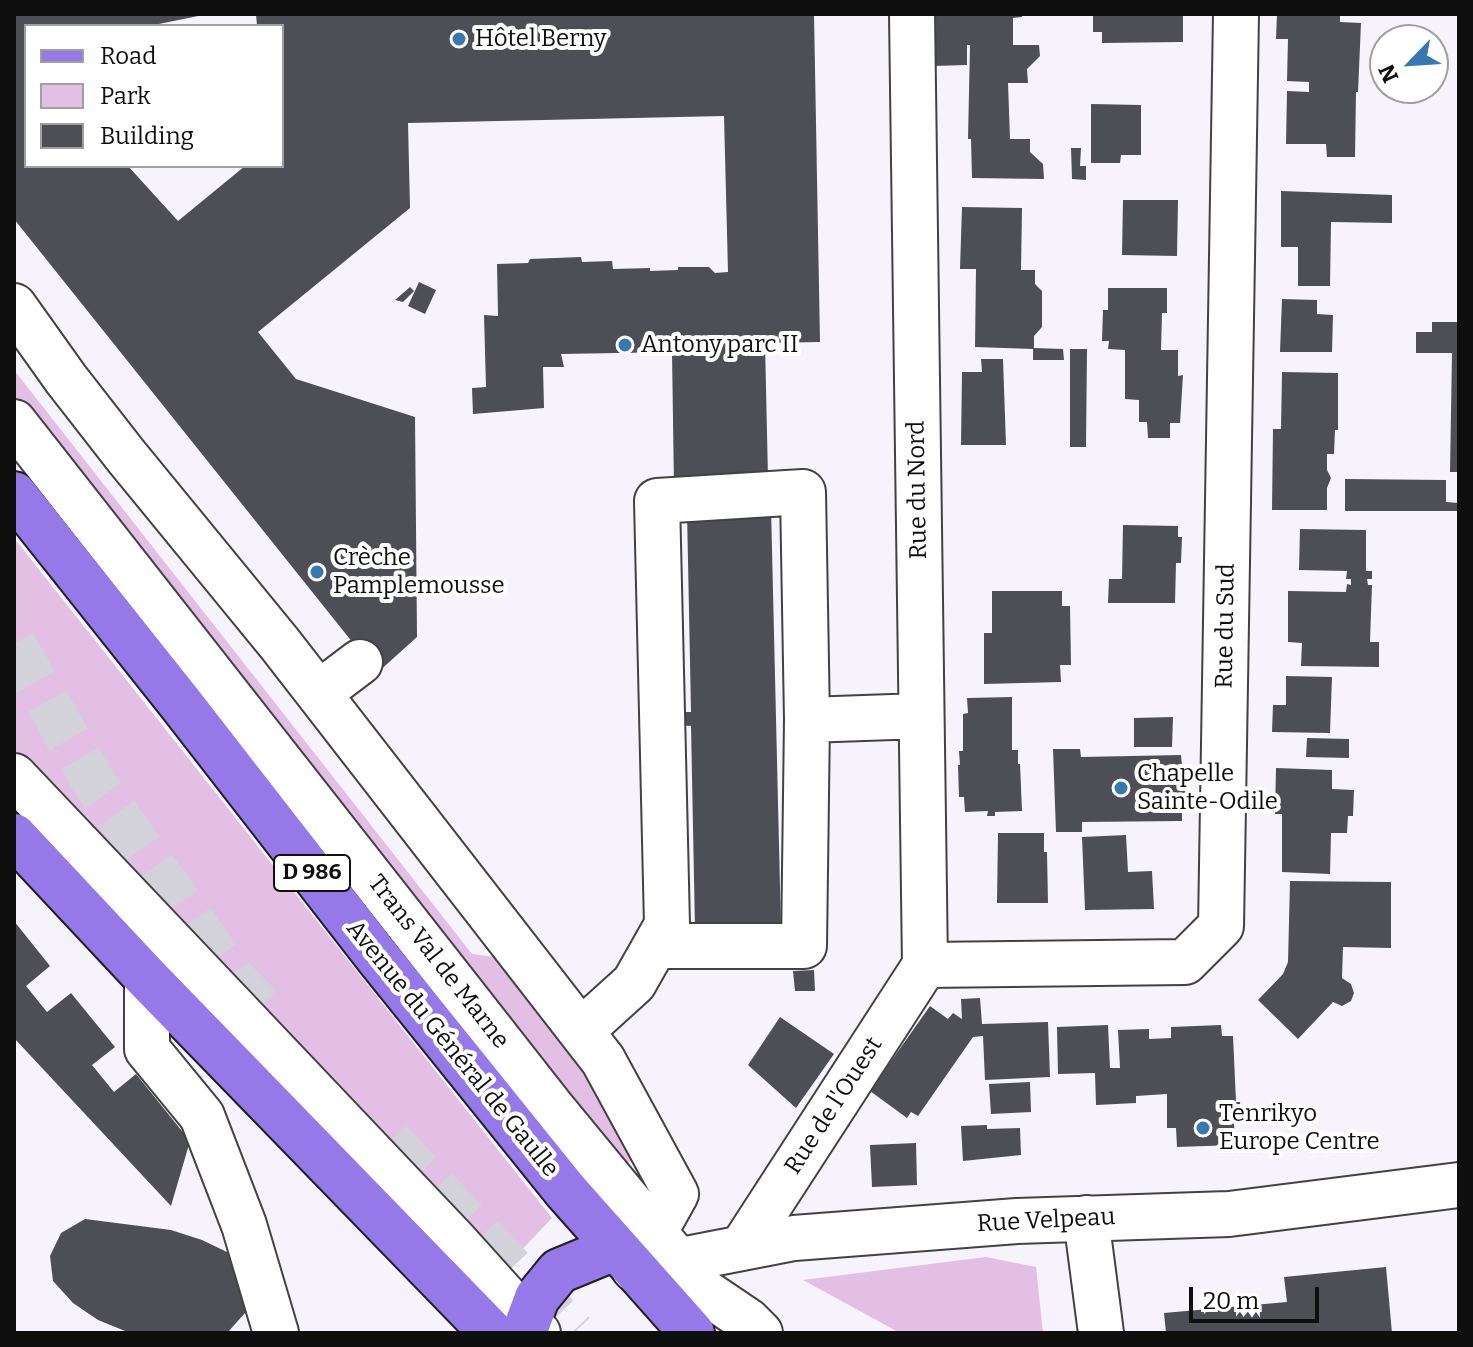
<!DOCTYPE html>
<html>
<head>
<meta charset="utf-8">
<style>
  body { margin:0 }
  #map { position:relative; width:1473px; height:1347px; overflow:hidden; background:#f6f3fd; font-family:Bitter,serif }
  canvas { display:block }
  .frame { position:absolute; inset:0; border:16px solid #0f0f0f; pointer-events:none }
  .legend { position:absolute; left:24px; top:24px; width:260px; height:144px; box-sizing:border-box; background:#fff; border:2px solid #9f9f9f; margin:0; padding:10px 14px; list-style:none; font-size:24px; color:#0f0f0f }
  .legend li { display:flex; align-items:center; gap:16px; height:40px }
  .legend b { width:40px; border:2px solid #9f9f9f }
  .north { position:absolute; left:1369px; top:24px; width:80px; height:80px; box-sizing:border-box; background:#fff; border:2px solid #9f9f9f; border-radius:50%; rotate:245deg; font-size:22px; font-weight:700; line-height:32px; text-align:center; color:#0f0f0f }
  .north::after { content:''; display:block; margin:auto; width:28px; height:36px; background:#3778af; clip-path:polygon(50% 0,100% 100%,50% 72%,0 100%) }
  .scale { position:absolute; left:1189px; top:1287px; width:130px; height:36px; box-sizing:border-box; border:4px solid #0f0f0f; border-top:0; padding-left:10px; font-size:24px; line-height:28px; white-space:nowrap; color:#0f0f0f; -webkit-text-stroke:6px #fff; paint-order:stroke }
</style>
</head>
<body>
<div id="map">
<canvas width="1473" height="1347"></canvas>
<div class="frame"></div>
<ul class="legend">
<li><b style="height:10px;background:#9678e8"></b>Road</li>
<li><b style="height:22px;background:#e4bfe5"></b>Park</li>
<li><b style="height:22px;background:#4d4e56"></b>Building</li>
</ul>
<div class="north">N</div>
<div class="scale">20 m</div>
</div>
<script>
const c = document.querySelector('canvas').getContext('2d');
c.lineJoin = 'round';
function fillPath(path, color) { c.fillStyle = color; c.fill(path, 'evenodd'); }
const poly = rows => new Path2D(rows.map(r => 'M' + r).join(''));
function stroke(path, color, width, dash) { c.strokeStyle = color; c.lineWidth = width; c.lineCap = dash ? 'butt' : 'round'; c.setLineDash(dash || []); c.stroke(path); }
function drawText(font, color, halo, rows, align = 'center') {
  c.font = font + ' Bitter,serif'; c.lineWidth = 8; c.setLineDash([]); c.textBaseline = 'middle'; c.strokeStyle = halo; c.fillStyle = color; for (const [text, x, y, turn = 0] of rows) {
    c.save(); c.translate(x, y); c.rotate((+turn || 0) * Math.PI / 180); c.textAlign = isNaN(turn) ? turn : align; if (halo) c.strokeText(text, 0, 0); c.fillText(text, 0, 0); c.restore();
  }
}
fillPath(poly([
  [14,370,472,954,496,957,537,993,640,1154,627,1164,499,1015,14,410],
  [14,538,552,1218,496,1277,14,761],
  [986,1257,1036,1267,1043,1333,900,1333,803,1280]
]), '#e4bfe5');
fillPath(poly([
  [14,14,208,14,149,26,26,26,26,166,128,166,178,221,245,166,282,166,282,26,257,26,256,14,814,14,820,342,765,343,768,478,674,487,672,352,561,354,564,367,543,367,544,408,473,414,472,388,486,387,484,315,498,316,497,264,528,263,530,259,581,257,582,262,612,261,613,269,650,268,650,271,678,270,678,267,709,267,715,273,728,272,724,116,408,123,410,208,258,332,296,379,415,417,417,637,377,673,14,219],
  [931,14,1022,14,1022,17,1013,18,1013,45,1039,45,1040,56,1027,69,1028,83,1008,83,1010,139,1030,139,1030,152,1043,164,1044,179,972,178,971,139,968,139,970,45,967,45,967,65,932,66],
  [1093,14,1183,14,1183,42,1102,43,1102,32,1093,32],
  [1277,14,1340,14,1340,22,1361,23,1358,92,1356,92,1355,157,1327,157,1326,144,1286,144,1287,91,1309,92,1309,82,1287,81,1288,39,1276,39],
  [1091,104,1141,105,1141,155,1121,155,1120,163,1091,163],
  [1071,148,1081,148,1080,166,1086,166,1086,180,1072,179],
  [1281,191,1392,195,1392,223,1331,222,1330,286,1298,286,1298,247,1281,247],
  [1123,200,1178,200,1177,256,1122,255],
  [962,207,1022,208,1021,270,1035,270,1035,284,1042,291,1042,327,1034,336,1034,348,1063,349,1064,360,1033,360,1033,349,975,347,976,269,960,269],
  [419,282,436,290,425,314,408,306],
  [410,287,414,291,403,302,395,300],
  [1108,288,1167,288,1167,313,1162,313,1161,350,1178,350,1178,376,1183,375,1180,423,1170,423,1170,438,1148,438,1147,422,1139,422,1139,400,1125,399,1125,350,1108,349,1109,341,1102,341,1103,310,1108,310],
  [1282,299,1317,300,1317,314,1333,315,1332,352,1280,352],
  [1432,322,1459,322,1459,472,1450,472,1452,353,1416,353,1416,332,1432,332],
  [1070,349,1087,349,1086,447,1070,447],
  [981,359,1003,359,1006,445,961,445,962,372,982,372],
  [1282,372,1338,373,1338,430,1335,430,1334,454,1327,454,1327,470,1331,478,1327,488,1327,510,1272,510,1273,429,1281,429],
  [1345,479,1446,480,1446,502,1459,503,1459,511,1345,511],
  [771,507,781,929,695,929,691,726,678,725,678,712,691,712,687,511],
  [1123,525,1178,526,1178,537,1182,537,1181,563,1176,563,1175,603,1108,603,1109,579,1122,579],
  [1300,529,1366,530,1366,571,1372,571,1372,579,1367,579,1368,585,1372,585,1370,642,1379,642,1379,667,1301,666,1302,643,1288,642,1288,591,1346,592,1347,584,1351,585,1351,579,1346,579,1347,571,1299,570],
  [992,591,1062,591,1062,606,1070,606,1071,665,1060,665,1061,682,984,684,984,633,992,633],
  [1286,676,1332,677,1330,733,1272,732,1273,705,1286,705],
  [1012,697,1012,750,1018,750,1018,764,1020,764,1022,811,995,812,995,816,987,816,988,811,965,812,964,797,959,797,958,765,960,765,959,751,963,751,963,714,968,713,967,698],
  [1173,717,1172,747,1134,747,1134,718],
  [1307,738,1349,739,1349,758,1306,757],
  [1053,749,1080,749,1081,757,1181,755,1183,776,1186,776,1187,800,1185,800,1184,811,1182,811,1182,821,1082,822,1082,832,1056,832],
  [1276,768,1332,770,1332,789,1354,790,1353,816,1348,816,1347,833,1331,833,1330,874,1282,872,1282,814,1275,814],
  [998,833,1044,833,1044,852,1047,852,1048,903,997,903],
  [1126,835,1128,872,1152,871,1154,909,1085,910,1082,837],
  [1290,881,1391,882,1391,948,1343,947,1342,978,1351,984,1354,993,1351,1001,1342,1006,1333,1002,1298,1039,1258,1000,1283,974,1288,962],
  [14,921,50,966,26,986,47,1012,71,993,115,1047,92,1065,114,1092,136,1074,190,1141,171,1206,14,1038],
  [814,970,815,991,795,991,793,971],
  [980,998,982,1024,1048,1022,1050,1077,985,1080,983,1036,973,1037,918,1116,911,1112,907,1118,870,1091,930,1006,948,1019,953,1013,962,1019,961,999],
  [780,1017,834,1054,796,1108,748,1065],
  [1108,1025,1110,1068,1120,1068,1118,1030,1149,1029,1149,1039,1171,1038,1171,1027,1221,1025,1222,1036,1233,1036,1236,1102,1240,1102,1241,1124,1234,1124,1235,1145,1177,1147,1176,1128,1167,1128,1167,1094,1136,1096,1136,1103,1096,1105,1095,1073,1058,1074,1057,1027],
  [1030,1082,1031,1112,991,1114,989,1084],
  [987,1125,987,1129,1020,1128,1021,1155,963,1161,961,1126],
  [916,1143,917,1185,872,1187,870,1145],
  [85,1219,171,1230,202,1240,229,1253,251,1292,245,1313,227,1333,130,1333,98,1320,73,1303,53,1281,50,1256,61,1233],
  [1386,1267,1392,1333,1166,1333,1164,1313,1287,1302,1284,1277]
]), '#4d4e56');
stroke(poly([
  [14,644,91,778,233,978,268,1014],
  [390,1141,574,1333]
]), '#d3d1d9', 44, [44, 22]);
const minor = poly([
  [912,14,925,965],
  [14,306,66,379,126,456,280,644,603,1060,676,1194,634,1269],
  [14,422,553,1109,702,1290,748,1321,760,1333],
  [319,693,360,662],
  [807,720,921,716],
  [14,776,456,1242,538,1333],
  [925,965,1185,962,1221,926,1236,14],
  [147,978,147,1049,202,1116,244,1225,276,1333],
  [581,1031,634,983,655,946,667,925,657,501,803,492,807,720,804,946,655,946],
  [1086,1218,1101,1333],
  [743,1246,925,965],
  [655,1265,794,1238,1017,1221,1229,1214,1459,1185]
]);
const major = poly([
  [14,494,181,704,379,959,565,1190,692,1333],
  [14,836,147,978,492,1333],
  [524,1333,537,1298,559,1271,615,1248]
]);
stroke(minor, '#424242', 48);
stroke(major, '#202020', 48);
stroke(minor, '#fff', 44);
stroke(major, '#9678e8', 44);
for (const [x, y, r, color] of [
  [459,39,8,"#3778af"],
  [625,345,8,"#3778af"],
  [317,572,8,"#3778af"],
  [1121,788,8,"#3778af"],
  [1203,1128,8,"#3778af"]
]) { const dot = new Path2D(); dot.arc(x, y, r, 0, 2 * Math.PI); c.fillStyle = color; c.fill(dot); stroke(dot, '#fff', 3); }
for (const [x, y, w] of [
  [312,873,76]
]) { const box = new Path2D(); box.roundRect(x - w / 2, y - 18, w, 36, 6); c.fillStyle = '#fff'; c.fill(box); stroke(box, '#0f0f0f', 2); }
drawText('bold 22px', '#0f0f0f', null, [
  ["D 986",312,873]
]);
drawText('24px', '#0f0f0f', '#fff', [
  ["Hôtel Berny",475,39],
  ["Antony parc II",641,345],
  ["Crèche",333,558],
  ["Pamplemousse",333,586],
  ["Chapelle",1137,774],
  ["Sainte-Odile",1137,802],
  ["Tenrikyo",1219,1114],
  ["Europe Centre",1219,1142]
], 'left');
drawText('24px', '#0f0f0f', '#fff', [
  ["Rue du Nord",918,490,-91],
  ["Rue du Sud",1226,626,-89],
  ["Trans Val de Marne",438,962,52],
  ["Avenue du Général de Gaulle",452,1049,51],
  ["Rue de l'Ouest",834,1106,-57],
  ["Rue Velpeau",1046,1221,-3]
]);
</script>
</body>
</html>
